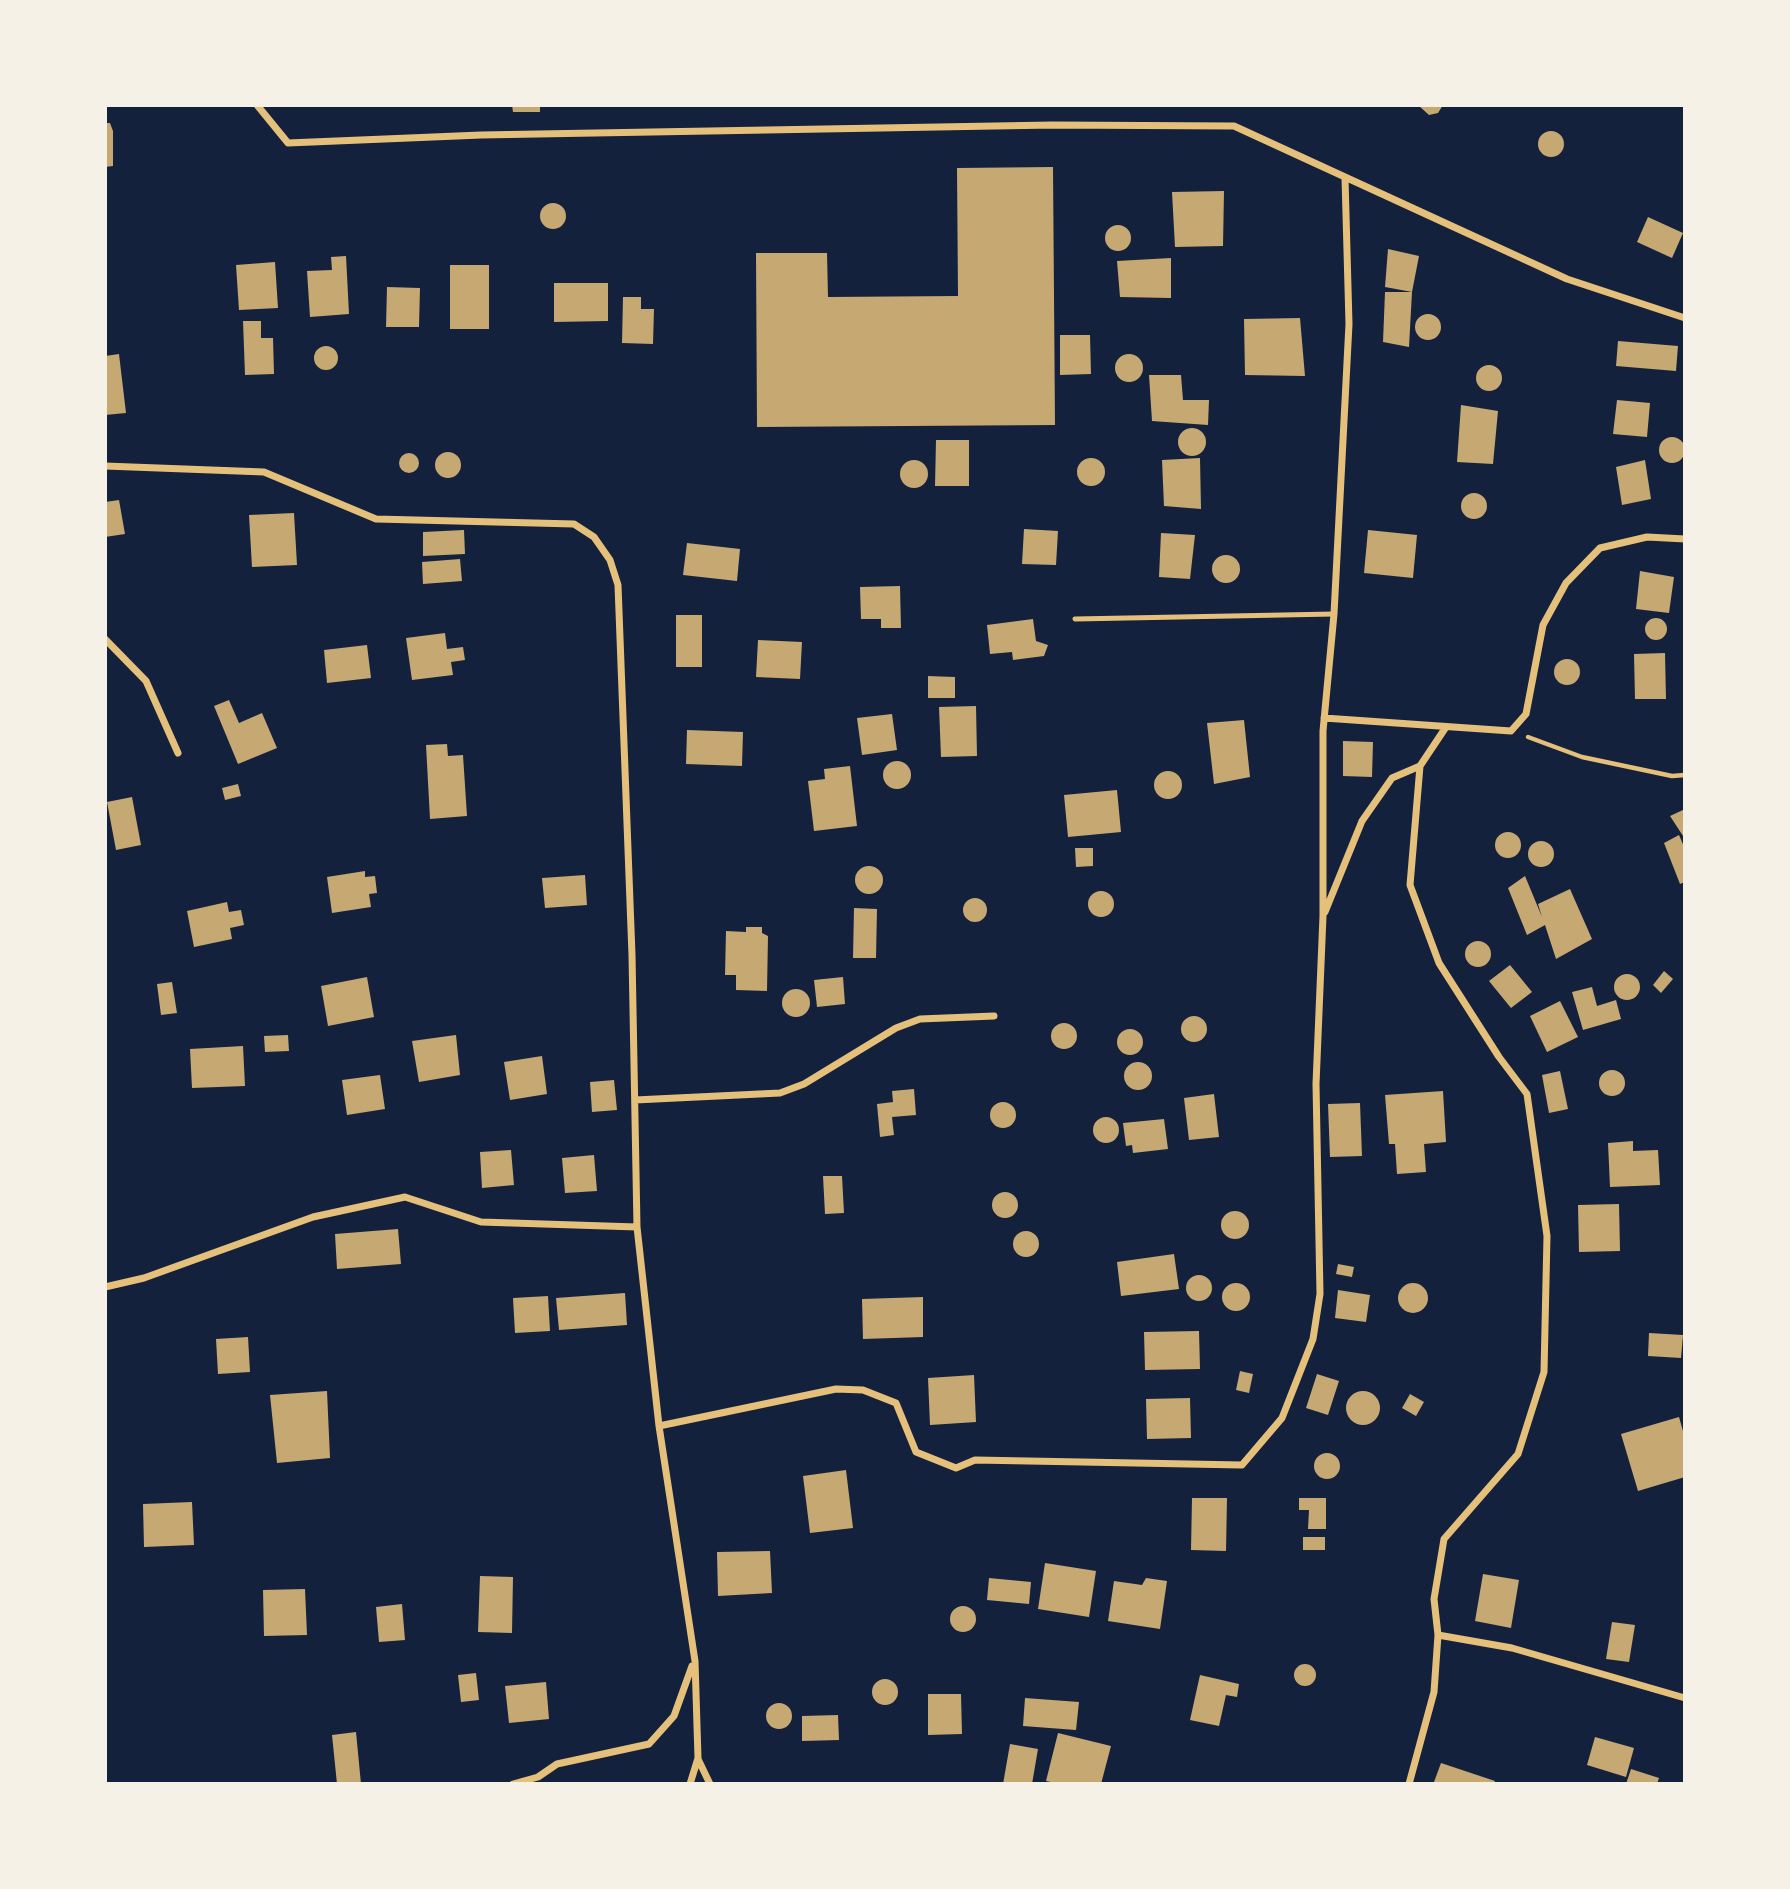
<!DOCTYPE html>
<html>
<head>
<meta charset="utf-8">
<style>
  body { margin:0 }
  #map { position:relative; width:1790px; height:1889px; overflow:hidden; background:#14213d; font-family:Mulish,sans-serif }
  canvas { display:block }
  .frame { position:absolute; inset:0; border:107px solid #f6f1e7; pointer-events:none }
</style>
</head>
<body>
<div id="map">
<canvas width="1790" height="1889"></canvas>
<div class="frame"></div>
</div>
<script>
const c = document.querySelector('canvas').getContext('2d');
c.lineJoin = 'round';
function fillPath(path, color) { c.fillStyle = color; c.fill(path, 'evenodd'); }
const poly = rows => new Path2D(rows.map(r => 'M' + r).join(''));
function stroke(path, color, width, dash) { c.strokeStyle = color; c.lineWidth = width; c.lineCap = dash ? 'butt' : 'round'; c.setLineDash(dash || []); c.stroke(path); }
fillPath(poly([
  [512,105,540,105,540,112,513,112],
  [1418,105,1443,105,1438,113,1429,115],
  [105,123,110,123,113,131,113,166,105,167],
  '1538 144a13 13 0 1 1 26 0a13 13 0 1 1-26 0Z',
  [1053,167,1055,425,757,427,756,253,827,253,828,297,958,296,957,168],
  [1224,191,1223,246,1175,247,1172,192],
  '540 216a13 13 0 1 1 26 0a13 13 0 1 1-26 0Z',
  [1648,217,1683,233,1672,258,1637,242],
  '1105 238a13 13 0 1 1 26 0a13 13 0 1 1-26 0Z',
  [1388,249,1419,256,1412,292,1409,347,1383,342,1385,292,1412,292,1385,287],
  [346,256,349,314,310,317,307,271,332,270,331,257],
  [1171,258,1171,298,1120,297,1117,261],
  [275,262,278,308,239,310,236,265],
  [450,265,489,265,489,329,450,329],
  [554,283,608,283,608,321,554,322],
  [387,287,420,288,419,327,386,327],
  [623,297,641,297,641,309,654,309,653,344,622,343],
  '1415 327a13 13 0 1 1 26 0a13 13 0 1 1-26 0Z',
  [1300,318,1305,376,1245,375,1244,319],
  [243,321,261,321,261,338,273,338,274,374,245,375],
  [1060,335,1090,335,1091,374,1060,375],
  [1618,341,1678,346,1676,371,1616,366],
  '314 358a12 12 0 1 1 24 0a12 12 0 1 1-24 0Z',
  '1115 368a14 14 0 1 1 28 0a14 14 0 1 1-28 0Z',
  [119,354,126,413,105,415,105,356],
  '1476 378a13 13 0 1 1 26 0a13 13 0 1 1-26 0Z',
  [1149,375,1181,375,1183,400,1209,400,1208,425,1152,421],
  [1617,400,1650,403,1647,437,1613,434],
  [1461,405,1498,411,1493,464,1457,462],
  '1178 442a14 14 0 1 1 28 0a14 14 0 1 1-28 0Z',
  '1659 450a13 13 0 1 1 26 0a13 13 0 1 1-26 0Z',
  [936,440,969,440,969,486,935,486],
  '435 465a13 13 0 1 1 26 0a13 13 0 1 1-26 0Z',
  '399 463a10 10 0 1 1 20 0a10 10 0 1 1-20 0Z',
  '1077 472a14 14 0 1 1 28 0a14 14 0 1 1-28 0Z',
  [1200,458,1201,509,1164,506,1162,460],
  '900 474a14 14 0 1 1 28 0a14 14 0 1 1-28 0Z',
  [1645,460,1651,499,1622,505,1616,467],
  '1461 506a13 13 0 1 1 26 0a13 13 0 1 1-26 0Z',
  [119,500,125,534,105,537,105,502],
  [294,513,297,565,252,567,249,515],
  [1024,529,1058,531,1056,565,1022,564],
  [464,530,465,554,423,556,423,532],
  [1368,530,1417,535,1413,578,1364,573],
  [1161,533,1195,535,1190,579,1159,577],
  [687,543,740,549,737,581,683,575],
  '1212 569a14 14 0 1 1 28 0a14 14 0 1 1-28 0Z',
  [460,559,462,581,423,584,422,562],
  [1640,571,1674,577,1669,613,1636,609],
  [900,586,901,628,881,628,881,619,861,619,860,587],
  [676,615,702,615,702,667,676,667],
  '1645 629a11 11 0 1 1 22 0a11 11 0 1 1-22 0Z',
  [1033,619,1036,641,1048,645,1044,656,1013,660,1012,652,990,654,987,625],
  [445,633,447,649,463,647,465,660,451,662,453,675,412,680,406,638],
  [758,640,802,642,800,679,756,677],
  [367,645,371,678,327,683,324,650],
  [1665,653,1666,699,1635,699,1634,654],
  '1554 672a13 13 0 1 1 26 0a13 13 0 1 1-26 0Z',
  [928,676,955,677,955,698,928,698],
  [229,700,239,723,262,713,277,748,238,764,214,706],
  [976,706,977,756,941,757,939,707],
  [892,714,897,750,862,755,857,718],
  [1244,720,1250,777,1214,784,1207,723],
  [687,730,743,732,742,766,686,764],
  [1343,741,1373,742,1372,777,1343,776],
  [447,744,448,756,463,755,467,816,430,819,426,745],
  '883 775a14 14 0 1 1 28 0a14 14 0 1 1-28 0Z',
  [850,766,857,826,814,831,808,781,825,779,824,769],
  '1154 785a14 14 0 1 1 28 0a14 14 0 1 1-28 0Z',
  [238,784,241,796,225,800,222,788],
  [1117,790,1121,832,1068,837,1064,795],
  [132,797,141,845,116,850,107,802],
  [1685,809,1685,839,1670,816],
  '1495 845a13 13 0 1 1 26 0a13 13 0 1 1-26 0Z',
  [1679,835,1685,849,1685,882,1680,884,1664,843],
  '1528 854a13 13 0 1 1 26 0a13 13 0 1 1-26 0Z',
  [1075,848,1093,848,1093,866,1076,867],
  '855 880a14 14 0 1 1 28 0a14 14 0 1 1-28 0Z',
  [365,871,365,877,375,876,377,893,369,894,371,907,332,913,327,877],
  [585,875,587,905,545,908,542,878],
  [1525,876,1542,917,1538,904,1570,889,1592,939,1556,959,1545,925,1527,935,1508,888],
  '1088 904a13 13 0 1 1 26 0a13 13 0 1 1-26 0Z',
  '963 910a12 12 0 1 1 24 0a12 12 0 1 1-24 0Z',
  [227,902,229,912,241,910,244,925,230,928,232,939,194,947,187,911],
  [854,908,877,909,876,958,853,958],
  [746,927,762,927,762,933,768,936,767,991,736,990,736,975,725,975,726,931,746,932],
  '1465 954a13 13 0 1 1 26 0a13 13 0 1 1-26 0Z',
  [1510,965,1532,992,1511,1008,1489,981],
  [1664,971,1673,979,1661,993,1653,985],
  '1614 987a13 13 0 1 1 26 0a13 13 0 1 1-26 0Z',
  [367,977,374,1017,328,1026,321,986],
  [843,977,845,1004,817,1007,814,980],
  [172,982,177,1013,161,1015,157,984],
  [1592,987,1597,1006,1616,1000,1621,1019,1583,1030,1572,992],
  '782 1003a14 14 0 1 1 28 0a14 14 0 1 1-28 0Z',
  [1560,1001,1578,1037,1547,1052,1530,1016],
  '1181 1029a13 13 0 1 1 26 0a13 13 0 1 1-26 0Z',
  '1051 1036a13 13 0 1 1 26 0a13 13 0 1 1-26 0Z',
  '1117 1042a13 13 0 1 1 26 0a13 13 0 1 1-26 0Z',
  [288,1035,289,1051,265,1052,264,1036],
  [456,1035,460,1075,419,1082,412,1041],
  [243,1046,245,1086,192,1088,190,1049],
  [542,1056,547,1094,510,1100,504,1062],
  '1124 1076a14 14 0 1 1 28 0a14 14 0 1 1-28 0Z',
  '1599 1083a13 13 0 1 1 26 0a13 13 0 1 1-26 0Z',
  [1560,1071,1568,1109,1549,1113,1542,1075],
  [380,1075,385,1109,347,1115,342,1080],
  [614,1080,617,1110,592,1112,590,1082],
  [914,1089,916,1115,892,1117,894,1135,880,1137,877,1104,893,1102,892,1091],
  [1443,1091,1446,1142,1424,1144,1426,1172,1397,1174,1395,1144,1389,1144,1385,1095],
  [1214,1094,1219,1137,1189,1140,1184,1098],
  '990 1115a13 13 0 1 1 26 0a13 13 0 1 1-26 0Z',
  [1360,1103,1362,1156,1330,1157,1328,1104],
  '1093 1130a13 13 0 1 1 26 0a13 13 0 1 1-26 0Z',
  [1164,1119,1168,1149,1133,1153,1132,1145,1126,1146,1123,1123],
  [1633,1141,1633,1151,1658,1150,1660,1185,1610,1187,1608,1143],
  [511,1150,514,1185,482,1188,480,1152],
  [594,1155,597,1191,565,1193,562,1158],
  [823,1176,842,1176,844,1213,825,1214],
  '992 1205a13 13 0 1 1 26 0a13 13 0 1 1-26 0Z',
  [1619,1204,1620,1251,1579,1252,1578,1205],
  '1221 1225a14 14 0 1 1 28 0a14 14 0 1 1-28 0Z',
  [398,1229,401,1264,337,1269,335,1234],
  '1013 1244a13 13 0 1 1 26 0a13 13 0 1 1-26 0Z',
  [1174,1254,1179,1289,1121,1296,1117,1262],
  [1338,1264,1354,1267,1352,1277,1336,1274],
  '1186 1288a13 13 0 1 1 26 0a13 13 0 1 1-26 0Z',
  '1398 1298a15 15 0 1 1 30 0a15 15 0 1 1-30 0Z',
  '1222 1297a14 14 0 1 1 28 0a14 14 0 1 1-28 0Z',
  [1338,1290,1370,1295,1366,1322,1335,1318],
  [625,1293,627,1325,559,1330,556,1298],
  [548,1296,550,1331,515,1333,513,1298],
  [923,1297,923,1337,863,1339,862,1299],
  [1199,1331,1200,1369,1145,1370,1144,1332],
  [1649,1333,1683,1335,1681,1358,1648,1356],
  [248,1337,250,1372,218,1374,216,1339],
  [1240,1371,1253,1374,1249,1393,1236,1390],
  [1317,1374,1339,1381,1328,1415,1306,1408],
  [974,1375,976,1422,930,1425,928,1378],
  [327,1391,330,1458,277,1463,270,1395],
  '1346 1408a17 17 0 1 1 34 0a17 17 0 1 1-34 0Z',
  [1410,1394,1424,1402,1416,1416,1402,1408],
  [1190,1398,1191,1438,1147,1439,1146,1399],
  [1679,1417,1685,1438,1685,1477,1638,1491,1621,1434],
  '1314 1466a13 13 0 1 1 26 0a13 13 0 1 1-26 0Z',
  [846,1470,853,1528,810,1533,803,1476],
  [1192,1498,1227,1498,1226,1551,1191,1550],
  [1299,1498,1326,1498,1326,1529,1308,1529,1309,1510,1299,1510],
  [192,1502,194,1545,144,1547,143,1504],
  [1303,1537,1325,1537,1325,1550,1303,1550],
  [770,1551,772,1593,718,1596,717,1552],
  [1045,1563,1096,1571,1089,1617,1038,1609],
  [1483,1574,1519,1580,1511,1628,1475,1621],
  [480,1576,513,1577,512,1633,478,1632],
  [989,1578,1031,1582,1029,1604,987,1600],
  [1146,1578,1167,1581,1160,1629,1108,1621,1114,1581,1142,1585],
  [305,1589,307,1635,264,1636,263,1590],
  [402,1604,405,1640,379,1642,376,1607],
  '950 1619a13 13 0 1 1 26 0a13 13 0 1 1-26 0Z',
  [1612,1622,1635,1625,1629,1662,1606,1659],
  '1294 1675a11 11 0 1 1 22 0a11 11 0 1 1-22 0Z',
  [476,1673,479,1700,461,1702,458,1675],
  [1200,1675,1239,1684,1237,1697,1226,1695,1219,1726,1190,1720],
  '872 1692a13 13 0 1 1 26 0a13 13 0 1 1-26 0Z',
  [546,1682,549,1719,509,1723,505,1686],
  [928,1694,961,1694,962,1734,928,1735],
  [1025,1698,1079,1702,1076,1730,1023,1726],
  '766 1716a13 13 0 1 1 26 0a13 13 0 1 1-26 0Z',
  [838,1715,839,1740,802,1741,802,1716],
  [356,1732,361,1784,337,1784,332,1735],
  [1058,1733,1111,1746,1101,1784,1060,1784,1046,1781],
  [1595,1737,1634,1748,1626,1777,1587,1765],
  [1010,1744,1038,1749,1032,1784,1003,1784],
  [1441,1763,1495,1781,1494,1784,1434,1782],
  [1631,1769,1659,1778,1657,1784,1626,1784]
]), '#c6a872');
stroke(poly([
  [1528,737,1582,757,1672,776,1685,775]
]), '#e5c07b', 4.5);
stroke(poly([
  [1075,619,1334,614]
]), '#e5c07b', 5);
stroke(poly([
  [257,105,288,143,481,135,1052,125,1234,126,1567,279,1685,318],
  [105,466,264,472,376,519,574,524,594,537,610,560,618,585,632,955,637,1227,659,1426,695,1661,698,1758,690,1784],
  [105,639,146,681,178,753],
  [1324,718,1511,731,1526,714,1543,625,1566,583,1600,548,1647,537,1685,539],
  [1325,912,1362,821,1392,778,1420,766],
  [635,1100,780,1093,804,1084,896,1028,920,1019,994,1016],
  [105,1287,144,1278,313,1217,405,1197,481,1222,637,1227],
  [659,1426,836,1389,863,1390,896,1403,916,1452,956,1468,975,1460,1242,1465,1282,1418,1313,1339,1320,1294,1316,1084,1323,916,1323,731,1334,614,1349,324,1345,178],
  [1438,1635,1512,1648,1685,1698],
  [698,1759,710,1784],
  [513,1784,538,1777,557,1764,649,1744,674,1716,692,1666],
  [1409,1784,1434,1692,1438,1635,1434,1599,1444,1539,1518,1454,1544,1372,1547,1236,1527,1094,1499,1057,1439,963,1410,885,1420,766,1446,727]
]), '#e5c07b', 7);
</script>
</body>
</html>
